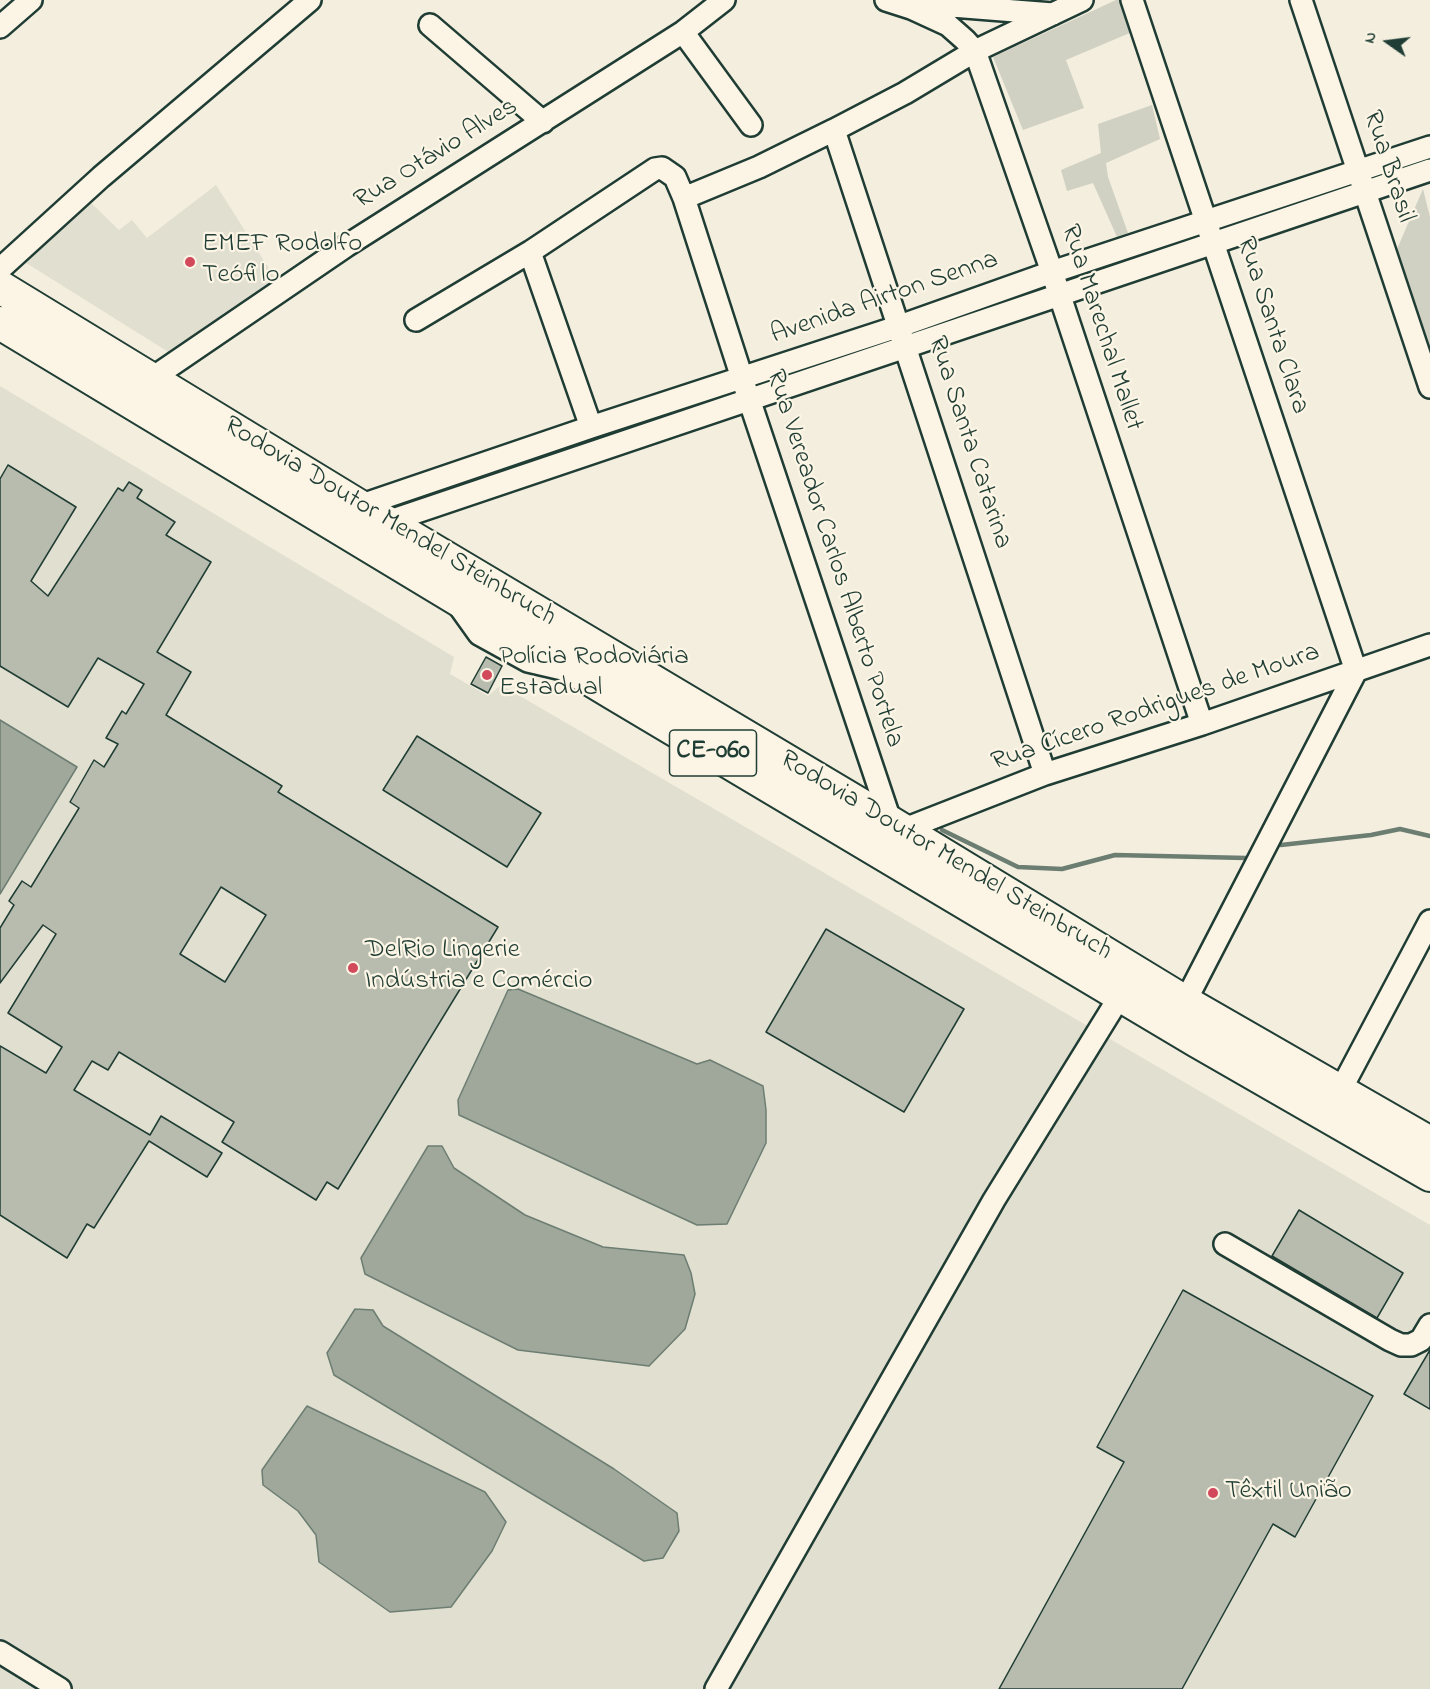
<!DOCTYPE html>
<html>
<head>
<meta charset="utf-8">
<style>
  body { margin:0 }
  #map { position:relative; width:1430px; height:1689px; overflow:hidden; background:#f3eede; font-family:"Indie Flower",sans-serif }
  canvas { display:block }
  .north { position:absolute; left:1358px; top:12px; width:60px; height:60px; -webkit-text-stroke:4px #fcf5e5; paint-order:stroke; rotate:284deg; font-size:16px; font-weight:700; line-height:24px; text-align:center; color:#1f3d34 }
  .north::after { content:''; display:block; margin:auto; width:21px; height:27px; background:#1f3d34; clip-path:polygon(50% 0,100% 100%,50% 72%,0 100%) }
</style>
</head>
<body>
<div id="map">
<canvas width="1430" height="1689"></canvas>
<div class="north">N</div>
</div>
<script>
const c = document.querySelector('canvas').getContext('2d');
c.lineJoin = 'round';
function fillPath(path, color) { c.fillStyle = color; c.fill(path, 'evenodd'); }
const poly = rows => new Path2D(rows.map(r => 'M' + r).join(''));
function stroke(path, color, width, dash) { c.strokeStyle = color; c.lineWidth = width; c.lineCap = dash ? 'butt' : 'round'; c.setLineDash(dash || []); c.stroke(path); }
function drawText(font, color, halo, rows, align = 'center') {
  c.font = font + ' "Indie Flower",sans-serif'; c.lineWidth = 4.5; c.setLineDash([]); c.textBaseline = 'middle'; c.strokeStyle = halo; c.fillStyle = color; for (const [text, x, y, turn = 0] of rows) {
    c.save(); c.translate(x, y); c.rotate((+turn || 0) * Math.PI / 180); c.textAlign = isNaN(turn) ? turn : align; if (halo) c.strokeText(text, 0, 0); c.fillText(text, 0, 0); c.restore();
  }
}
fillPath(poly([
  [216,185,280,286,178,358,23,261,89,201,119,230,132,220,147,238],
  [0,386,454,657,450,674,488,696,501,685,1430,1225,1430,1689,0,1689]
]), '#e1dfd0');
fillPath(poly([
  [1116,0,1120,0,1132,32,1066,60,1084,108,1023,130,993,57],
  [1152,105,1160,139,1106,163,1108,177,1128,233,1117,237,1093,183,1067,191,1061,170,1101,153,1098,124],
  [1423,189,1430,217,1430,347,1415,318,1397,249]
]), '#d0d1c2');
const water = poly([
  [0,720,77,767,0,894,0,720],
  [518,989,697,1064,710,1060,763,1086,766,1110,766,1143,727,1224,697,1225,459,1115,458,1100,508,990,518,989],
  [428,1146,442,1146,454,1168,525,1215,603,1247,684,1255,691,1273,695,1294,685,1329,649,1366,518,1350,365,1274,361,1258,428,1146],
  [355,1309,373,1310,383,1326,614,1469,677,1513,679,1531,663,1558,644,1561,334,1375,327,1353,355,1309],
  [307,1406,485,1492,506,1522,492,1551,451,1607,390,1612,319,1562,316,1535,298,1511,263,1485,262,1470,307,1406]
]);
fillPath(water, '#a0a89b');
stroke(water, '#6c7d72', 1.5);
stroke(poly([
  [942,830,1018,867,1062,869,1115,855,1246,858],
  [1281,845,1371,835,1400,829,1430,836]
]), '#6c7d72', 4.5);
const building = poly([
  [8,465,76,507,31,581,48,596,118,488,123,491,129,482,142,490,137,498,175,522,166,535,211,562,157,652,191,672,166,715,282,786,278,792,498,927,338,1189,327,1182,316,1200,222,1142,234,1122,119,1052,108,1070,92,1061,74,1090,150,1135,161,1116,222,1153,207,1177,149,1141,94,1228,87,1224,67,1258,0,1215,0,1046,46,1073,62,1047,8,1013,56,934,43,925,0,983,0,928,14,905,9,901,22,881,31,887,79,808,70,802,94,760,104,767,118,744,106,738,122,711,126,714,144,684,98,658,68,707,0,666,0,479,8,465],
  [221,887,266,915,225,982,180,954,221,887],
  [486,657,502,666,488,693,471,684,486,657],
  [417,736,541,813,507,867,383,790,417,736],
  [826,929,964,1009,904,1112,766,1032,826,929],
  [1299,1210,1403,1273,1377,1318,1272,1256,1299,1210],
  [1183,1290,1373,1396,1295,1537,1273,1524,1182,1689,999,1689,1124,1462,1097,1447,1183,1290],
  [1430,1350,1430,1409,1404,1394,1430,1350]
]);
fillPath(building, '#b8bcae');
stroke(building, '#1f3d34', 1.5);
const minor = poly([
  [886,0,911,8,948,25,965,40,975,51,1052,272,1202,724],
  [1132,0,1356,671,1185,1002],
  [1301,0,1430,387],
  [913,8,931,6,952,6,1053,14],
  [430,25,543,122],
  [0,27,31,0],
  [683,32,751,125],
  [834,130,1045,774],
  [684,198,759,167,834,130,905,93,975,51,1082,0],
  [530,252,591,427],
  [0,269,101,177,310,0],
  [416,320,530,252,655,169,662,168,675,177,684,198,742,378,891,823],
  [151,379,346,246,683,32,724,0],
  [359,506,591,427,900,326,1052,272,1430,147],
  [387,522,1430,170],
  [459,606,479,634,528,661,558,668],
  [902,830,1045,774,1202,724,1430,645],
  [1340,1091,1430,921],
  [1225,1244,1390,1340,1401,1345,1411,1345,1421,1340,1430,1325],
  [0,1652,60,1689],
  [716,1689,994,1200,1120,996]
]);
const highway = poly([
  [0,287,359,506,891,823,1185,1002,1430,1143],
  [0,323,613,693,1197,1041,1430,1175]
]);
stroke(minor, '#1f3d34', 26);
stroke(highway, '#1f3d34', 36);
stroke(minor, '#fcf5e5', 21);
stroke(highway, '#fcf5e5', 32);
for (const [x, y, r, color] of [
  [190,262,6,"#d1495b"],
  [487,675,6,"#d1495b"],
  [353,968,6,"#d1495b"],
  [1213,1493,6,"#d1495b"]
]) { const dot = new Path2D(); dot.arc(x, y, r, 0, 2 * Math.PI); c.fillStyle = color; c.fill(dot); stroke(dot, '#fcf5e5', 2); }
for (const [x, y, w] of [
  [713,753,87]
]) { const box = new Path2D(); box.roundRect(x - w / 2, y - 23, w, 46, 4.5); c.fillStyle = '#fcf5e5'; c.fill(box); stroke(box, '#1f3d34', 1.5); }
drawText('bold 26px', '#1f3d34', null, [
  ["CE-060",713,753]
]);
drawText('27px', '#1f3d34', '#fcf5e5', [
  ["Rua Otávio Alves",437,155,-32],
  ["Rua Brasil",1387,167,72],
  ["Avenida Airton Senna",885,299,-19],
  ["Rua Santa Clara",1271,326,72],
  ["Rua Marechal Mallet",1100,328,72],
  ["Rua Santa Catarina",968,443,72],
  ["Rodovia Doutor Mendel Steinbruch",389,523,31],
  ["Rua Vereador Carlos Alberto Portela",833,559,72],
  ["Rua Cícero Rodrigues de Moura",1156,709,-19],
  ["Rodovia Doutor Mendel Steinbruch",945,857,31]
]);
drawText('27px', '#1f3d34', '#fcf5e5', [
  ["EMEF Rodolfo",202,246],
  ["Teófilo",202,277],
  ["Polícia Rodoviária",499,659],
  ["Estadual",499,690],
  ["DelRio Lingerie",365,952],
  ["Indústria e Comércio",365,983],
  ["Têxtil União",1225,1493]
], 'left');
</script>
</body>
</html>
